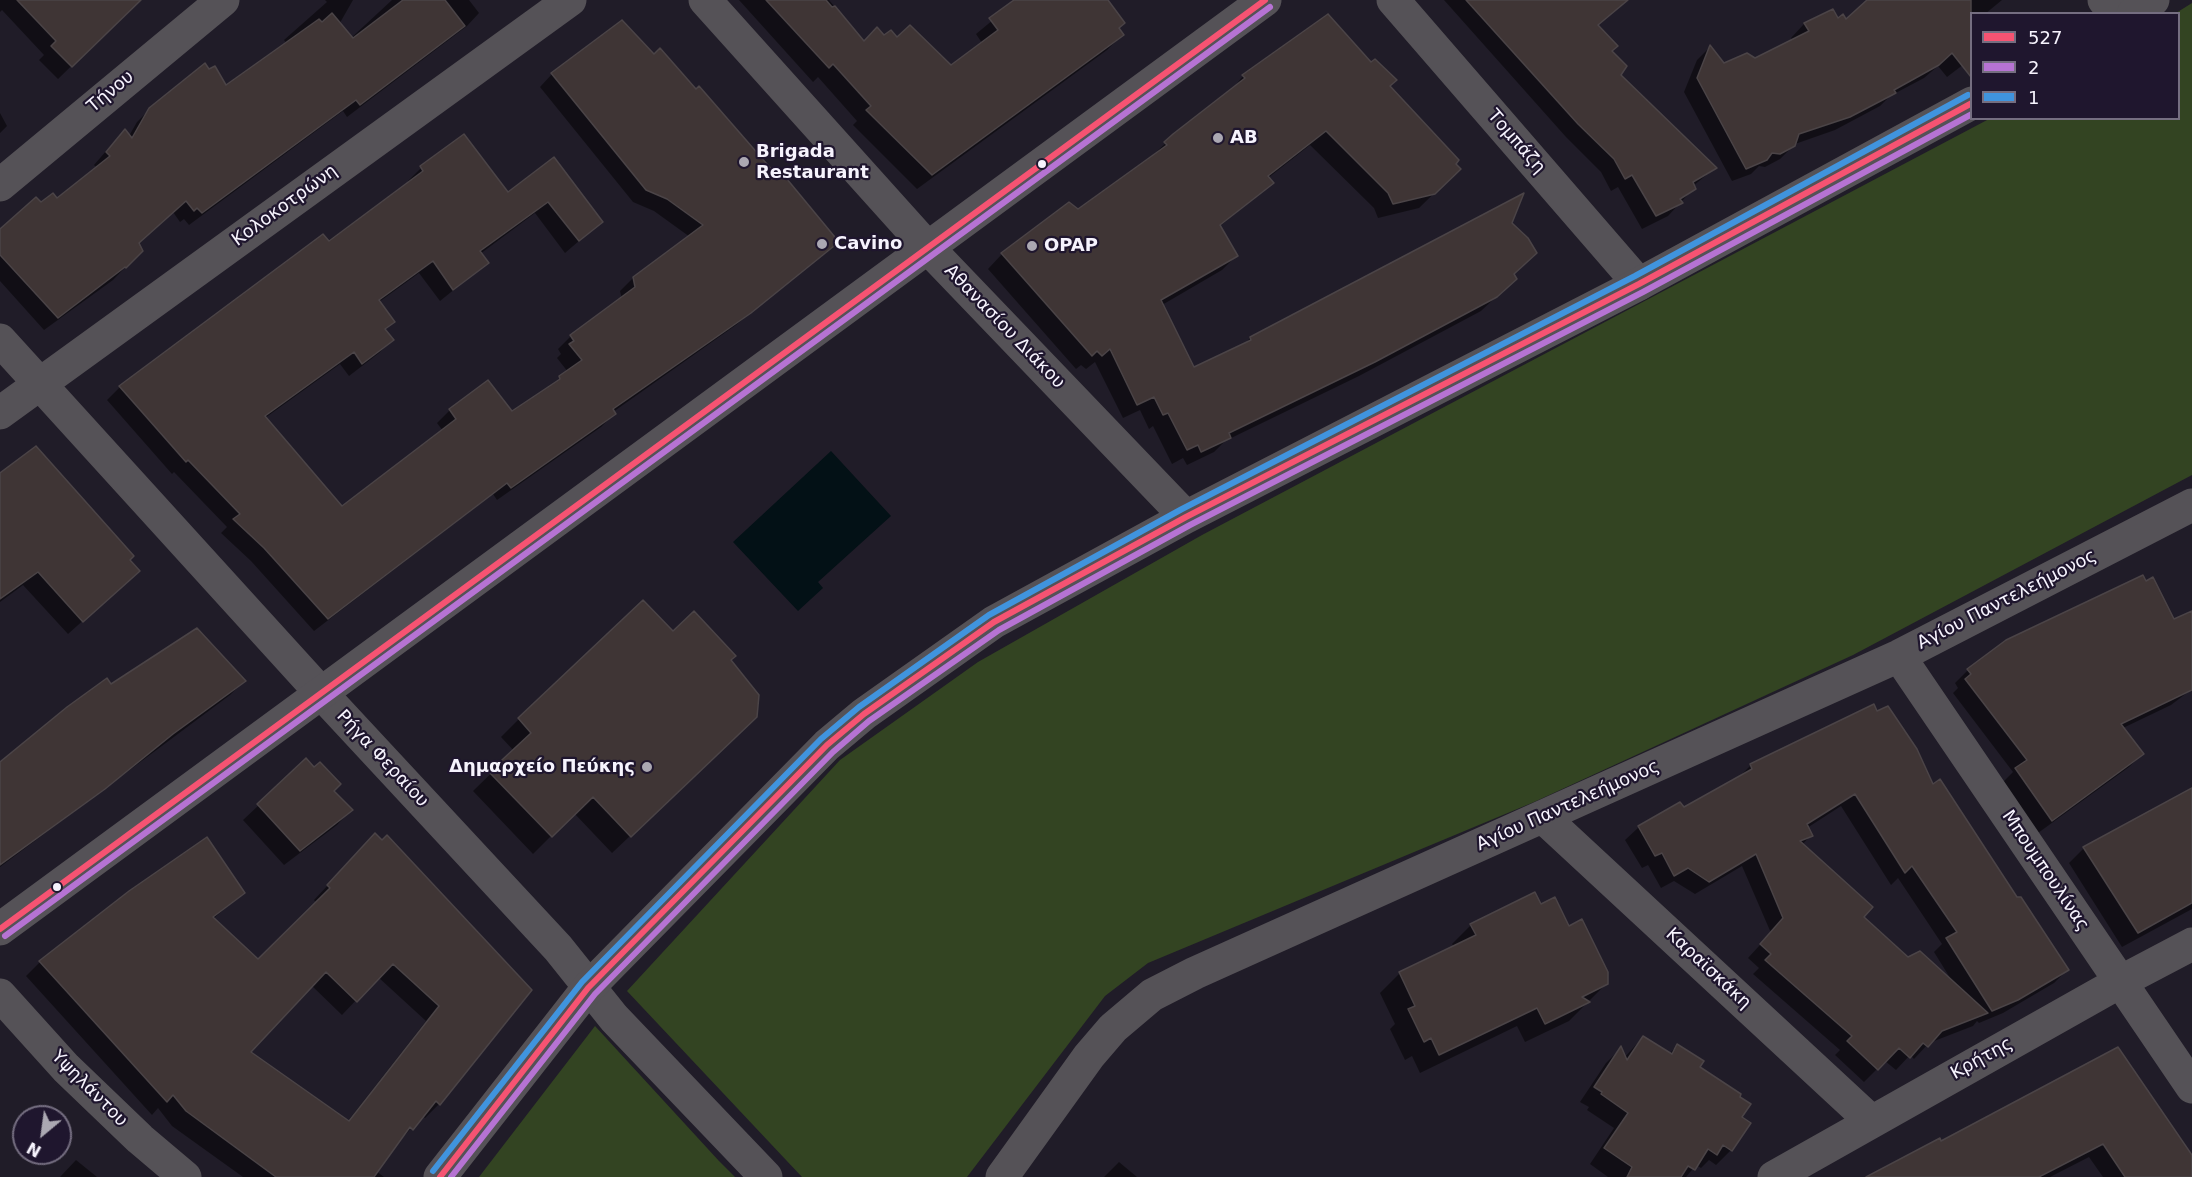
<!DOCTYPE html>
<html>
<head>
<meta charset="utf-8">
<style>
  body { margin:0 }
  #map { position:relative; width:2192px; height:1177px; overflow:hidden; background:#201c28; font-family:"DejaVu Sans",sans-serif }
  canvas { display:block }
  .legend { position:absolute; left:1970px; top:12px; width:210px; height:108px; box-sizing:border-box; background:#1f162e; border:2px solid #756e81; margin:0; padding:8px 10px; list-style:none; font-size:18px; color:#f6f3fd }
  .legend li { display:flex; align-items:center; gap:12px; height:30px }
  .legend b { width:30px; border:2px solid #756e81 }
  .north { position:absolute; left:12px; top:1105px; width:60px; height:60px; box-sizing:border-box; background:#1f162e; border:2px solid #756e81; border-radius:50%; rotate:209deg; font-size:16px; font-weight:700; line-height:24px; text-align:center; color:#f6f3fd }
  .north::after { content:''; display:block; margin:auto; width:21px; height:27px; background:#aba8b2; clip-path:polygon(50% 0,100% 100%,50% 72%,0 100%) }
</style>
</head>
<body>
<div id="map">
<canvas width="2192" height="1177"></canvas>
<ul class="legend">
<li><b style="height:8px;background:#f65372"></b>527</li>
<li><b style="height:8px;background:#b673d3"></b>2</li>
<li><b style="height:8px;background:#4094de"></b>1</li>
</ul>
<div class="north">N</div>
</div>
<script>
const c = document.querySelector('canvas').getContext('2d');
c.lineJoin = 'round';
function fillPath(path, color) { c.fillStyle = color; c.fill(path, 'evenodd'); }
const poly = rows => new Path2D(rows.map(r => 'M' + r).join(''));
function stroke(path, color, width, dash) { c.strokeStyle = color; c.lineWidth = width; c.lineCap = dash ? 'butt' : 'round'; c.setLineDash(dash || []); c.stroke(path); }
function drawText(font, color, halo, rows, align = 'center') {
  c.font = font + ' "DejaVu Sans",sans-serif'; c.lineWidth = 4.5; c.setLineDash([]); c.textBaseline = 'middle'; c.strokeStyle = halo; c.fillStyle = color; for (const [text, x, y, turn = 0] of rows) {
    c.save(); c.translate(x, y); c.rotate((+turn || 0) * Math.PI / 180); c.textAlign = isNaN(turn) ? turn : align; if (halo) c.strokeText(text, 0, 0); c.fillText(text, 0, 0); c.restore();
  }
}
fillPath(poly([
  [2192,3,2192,475,1853,655,1534,802,1148,963,1105,996,967,1177,802,1177,627,991,840,760,978,662,1202,535,1989,119,2178,118,2178,14,2176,13],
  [595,1026,719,1161,735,1177,479,1177]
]), '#342');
fillPath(poly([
  [831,451,891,516,818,582,823,588,798,611,733,542]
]), '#031116');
fillPath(poly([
  [0,0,139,0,58,79,39,60,44,55,2,10,0,12],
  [325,0,353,0,309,77,392,0,469,0,479,13,467,26,347,117,343,111,189,225,184,219,180,222,173,212,138,244,141,251,113,280,44,330,0,281,0,231,41,205,57,200,97,168,94,165,113,143,125,131,129,136,137,122,150,109,226,88,287,44,284,40,327,2],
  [739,0,829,0,864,42,884,38,897,39,950,67,982,43,976,34,1017,0,1106,0,1122,35,1107,50,917,189,853,125,857,121,818,77,813,82],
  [1444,0,1623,0,1596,26,1611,51,1619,75,1715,168,1693,186,1694,188,1668,216,1642,229,1618,187,1611,191,1601,172,1566,137],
  [1869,0,2002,0,1985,14,1972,14,1972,58,1947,77,1938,66,1924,78,1890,96,1880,106,1835,130,1795,144,1780,159,1765,167,1759,166,1751,174,1732,181,1684,92,1697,60,1710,47,1724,65,1755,60,1793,41,1791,38,1804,24,1833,11,1838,20,1845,21],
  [1328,16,1459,169,1419,208,1378,218,1374,208,1310,145,1268,178,1272,183,1219,227,1236,256,1222,270,1162,305,1193,369,1244,345,1250,338,1510,223,1512,275,1515,279,1481,311,1359,376,1225,441,1214,452,1187,465,1183,458,1172,464,1153,426,1149,429,1140,410,1123,418,1095,362,1086,369,1081,365,1076,369,988,269,1002,254,1078,211,1150,158,1174,135,1230,92,1243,76],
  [654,56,772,173,837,242,736,325,613,412,614,414,601,427,497,500,493,494,314,631,251,561,221,533,227,527,174,472,172,474,107,400,120,387,410,183,408,181,421,168,464,136,507,194,554,160,601,222,565,253,535,213,480,254,487,263,440,301,419,273,379,302,393,321,384,330,392,340,379,353,349,376,340,364,265,418,342,508,443,431,437,423,450,410,511,414,549,389,568,372,557,358,561,354,558,349,571,336,622,299,620,291,633,278,690,237,654,211,633,202,540,87,552,74],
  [0,113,7,126,0,133],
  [0,474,128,560,124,584,68,634,23,585,0,602],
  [2192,613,2192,689,2171,705,2123,728,2142,754,2129,767,2038,833,2003,782,2013,772,1953,693,1958,688,1955,683,1968,670,2174,621],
  [673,633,729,660,737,735,612,853,574,813,533,854,473,791,514,751,501,737,519,719],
  [244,681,230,695,0,867,0,764,111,686],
  [1877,713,2067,970,2054,983,2003,1013,1979,1023,1977,1021,1973,1026,1929,1043,1914,1059,1910,1055,1896,1070,1885,1061,1864,1082,1835,1055,1840,1050,1753,974,1759,968,1748,958,1771,933,1742,866,1695,894,1674,881,1661,888,1648,865,1642,868,1625,840,1639,827,1680,804,1683,809,1737,779,1751,765],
  [1841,806,1891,885,1898,878,1942,944,1934,952,1952,981,1908,959,1861,917,1802,845,1811,835,1807,828],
  [306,761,351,810,337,825,284,865,243,820],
  [2192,789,2192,909,2122,947,2069,863,2084,848],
  [361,850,530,990,439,1104,425,1118,422,1116,398,1143,376,1171,384,1177,243,1177,172,1126,158,1108,152,1115,26,976,40,962,130,893,243,893,213,919,258,961,317,904,314,900],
  [378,977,426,1021,347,1122,248,1052,311,985,342,1015],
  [1540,906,1568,928,1607,983,1569,1021,1525,1042,1517,1026,1420,1073,1412,1056,1405,1060,1390,1029,1395,1024,1380,993,1400,973,1454,947,1452,944,1471,925],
  [1643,1037,1669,1054,1677,1046,1739,1118,1731,1150,1716,1165,1709,1160,1701,1168,1696,1165,1686,1177,1608,1177,1590,1164,1614,1128,1587,1110,1589,1107,1580,1102,1606,1063,1620,1049,1624,1058],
  [2117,1048,2192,1159,2192,1177,2103,1177,2089,1157,2050,1177,1869,1177,1941,1144],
  [76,1160,97,1177,60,1177],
  [1119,1162,1137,1177,1104,1177]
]), '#0007');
const building = poly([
  [17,0,141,0,72,67,51,46,56,41,17,0],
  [403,0,445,0,465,26,360,105,356,100,202,213,197,208,194,211,186,201,139,243,143,251,126,268,125,267,58,318,0,255,0,229,36,197,41,202,53,193,57,198,110,156,106,152,125,129,132,138,149,108,205,63,209,69,215,66,226,85,319,19,322,22,332,13,353,38,403,0],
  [766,0,826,0,832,7,835,6,864,41,877,27,884,35,891,30,897,37,910,25,951,65,998,30,989,18,1014,0,1108,0,1125,23,1119,28,1124,35,932,175,866,110,871,106,833,64,829,68,766,0],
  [1466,0,1628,0,1598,25,1618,46,1612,51,1627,66,1621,75,1717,168,1693,182,1696,189,1680,199,1683,203,1656,216,1632,175,1625,179,1614,159,1578,124,1466,0],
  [1867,0,1971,0,1971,77,1952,53,1939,65,1894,90,1896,93,1850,117,1799,134,1795,146,1780,154,1772,153,1767,160,1746,169,1697,78,1710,45,1724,63,1747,53,1755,58,1809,31,1804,23,1833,9,1838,18,1843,14,1846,19,1867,0],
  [1328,14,1371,62,1375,59,1397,80,1390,86,1459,160,1456,164,1461,169,1435,194,1393,204,1388,193,1326,131,1268,176,1274,183,1220,225,1238,256,1161,300,1194,367,1251,340,1250,337,1524,193,1512,223,1528,238,1537,253,1514,274,1517,279,1497,297,1375,362,1229,433,1231,438,1201,452,1198,445,1187,450,1168,413,1163,415,1154,397,1137,405,1110,349,1102,356,1097,351,1092,356,1001,253,1069,202,1078,209,1167,145,1164,142,1173,134,1245,78,1242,75,1328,14],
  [622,20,654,54,660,48,696,89,699,86,773,171,777,167,839,242,751,313,613,409,616,414,511,488,507,483,328,619,264,548,233,519,240,514,188,460,186,462,119,386,323,234,329,241,423,171,420,166,464,134,508,192,554,157,603,222,579,241,548,202,480,251,489,263,453,290,433,261,379,300,395,322,385,329,394,340,362,364,354,352,265,416,342,506,456,419,449,409,488,380,512,411,560,379,559,376,582,360,569,344,574,341,570,335,635,287,633,277,703,225,667,199,646,190,551,73,622,20],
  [36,446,134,556,130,560,140,571,83,622,38,572,0,599,0,473,36,446],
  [2143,575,2146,581,2153,577,2174,619,2192,611,2192,690,2121,724,2144,754,2052,821,2015,768,2027,760,1965,679,1971,674,1967,669,2006,640,2143,575],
  [643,600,673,631,694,611,736,656,731,660,759,695,757,717,631,837,593,797,552,837,489,772,531,733,518,718,643,600],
  [197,628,246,681,173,734,105,789,0,865,0,762,67,707,107,678,111,684,197,628],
  [1874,704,1877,711,1888,706,1917,749,1933,784,1940,779,2017,897,2021,897,2069,970,2018,1000,1992,1011,1946,938,1957,932,1912,866,1905,873,1855,794,1807,824,1813,836,1800,841,1873,907,1864,917,1908,957,1920,951,1988,1013,1942,1031,1928,1047,1923,1043,1910,1058,1899,1048,1878,1070,1847,1041,1852,1036,1765,960,1771,954,1760,944,1783,918,1756,854,1709,882,1688,868,1674,876,1662,853,1655,856,1638,826,1680,802,1684,807,1752,769,1750,764,1874,704],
  [306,758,314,767,320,762,341,784,334,791,353,810,300,851,257,804,306,758],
  [2192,788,2192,903,2138,933,2083,847,2192,788],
  [375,833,382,840,387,835,532,990,440,1105,436,1101,413,1130,410,1127,374,1177,276,1177,186,1111,173,1095,167,1102,39,961,129,891,207,837,245,893,213,917,258,959,330,888,327,885,375,833],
  [393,964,439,1006,349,1121,251,1052,326,972,357,1002,393,964],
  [1535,892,1541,904,1555,897,1569,926,1582,919,1608,972,1608,984,1582,997,1590,1002,1545,1024,1537,1008,1439,1055,1431,1038,1424,1042,1408,1009,1415,1006,1399,972,1476,935,1470,924,1535,892],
  [1643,1036,1672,1054,1677,1044,1704,1061,1700,1067,1741,1094,1740,1097,1751,1104,1742,1117,1751,1123,1732,1151,1723,1145,1717,1155,1708,1149,1695,1170,1688,1166,1681,1177,1627,1177,1632,1167,1604,1148,1628,1113,1601,1094,1602,1092,1594,1087,1621,1046,1627,1060,1643,1036],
  [2118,1047,2192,1155,2192,1177,2125,1177,2103,1144,2039,1177,1866,1177,1940,1138,1941,1141,2118,1047]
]);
fillPath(building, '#3f3535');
stroke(building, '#4b4447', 1.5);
stroke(poly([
  [1393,0,1639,284],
  [2104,0,2116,14],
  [0,185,223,0],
  [0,340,322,694,558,948,614,1018,766,1177],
  [0,413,570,0],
  [1899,656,2192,1087],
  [1544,818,1871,1121],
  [1002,1177,1089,1056,1113,1028,1152,995,1195,973,1899,656,2192,505],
  [1774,1177,2120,982,2192,944]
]), '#555257', 33);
stroke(poly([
  [705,0,928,248,1186,517],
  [2133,14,2153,0],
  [0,929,1265,0],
  [0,995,66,1068,140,1139,185,1177],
  [440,1177,588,988,827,745,864,714,994,622,1186,517,1639,284,1972,103]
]), '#555257', 33);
stroke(poly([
  [0,929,1265,0],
  [440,1177,588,988,827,745,864,714,994,622,1186,517,1639,284,1972,103]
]), '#f65372', 6);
stroke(poly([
  [5,936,1270,7],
  [451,1177,595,994,833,752,869,721,999,630,1190,525,1643,292,1972,114]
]), '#b673d3', 6);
stroke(poly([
  [433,1171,582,982,821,739,859,707,989,615,1182,509,1635,276,1968,95]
]), '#4094de', 6);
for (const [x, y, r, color] of [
  [1218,138,6,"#aba8b2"],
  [744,162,6,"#aba8b2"],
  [1042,164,5,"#f6f3fd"],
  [822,244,6,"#aba8b2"],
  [1032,246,6,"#aba8b2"],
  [647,767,6,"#aba8b2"],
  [57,887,5,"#f6f3fd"]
]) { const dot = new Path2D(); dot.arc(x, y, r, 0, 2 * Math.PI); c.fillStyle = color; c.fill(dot); stroke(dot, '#1f162e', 2); }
drawText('18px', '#f6f3fd', '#1f162e', [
  ["Τήνου",111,92,-40],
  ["Τομπάζη",1516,142,49],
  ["Κολοκοτρώνη",285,206,-36],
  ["Αθανασίου Διάκου",1004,327,46],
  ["Αγίου Παντελεήμονος",2007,600,-27],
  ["Ρήγα Φεραίου",382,759,47],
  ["Αγίου Παντελεήμονος",1568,806,-24],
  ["Μπουμπουλίνας",2045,871,56],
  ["Καραϊσκάκη",1708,969,43],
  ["Κρήτης",1982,1059,-29],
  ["Υψηλάντου",89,1089,45]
]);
drawText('bold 18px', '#f6f3fd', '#1f162e', [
  ["ΑΒ",1230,138],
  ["Brigada",756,152],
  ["Restaurant",756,173],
  ["Cavino",834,244],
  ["OPAP",1044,246],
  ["Δημαρχείο Πεύκης",635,767,"right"]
], 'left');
</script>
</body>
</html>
